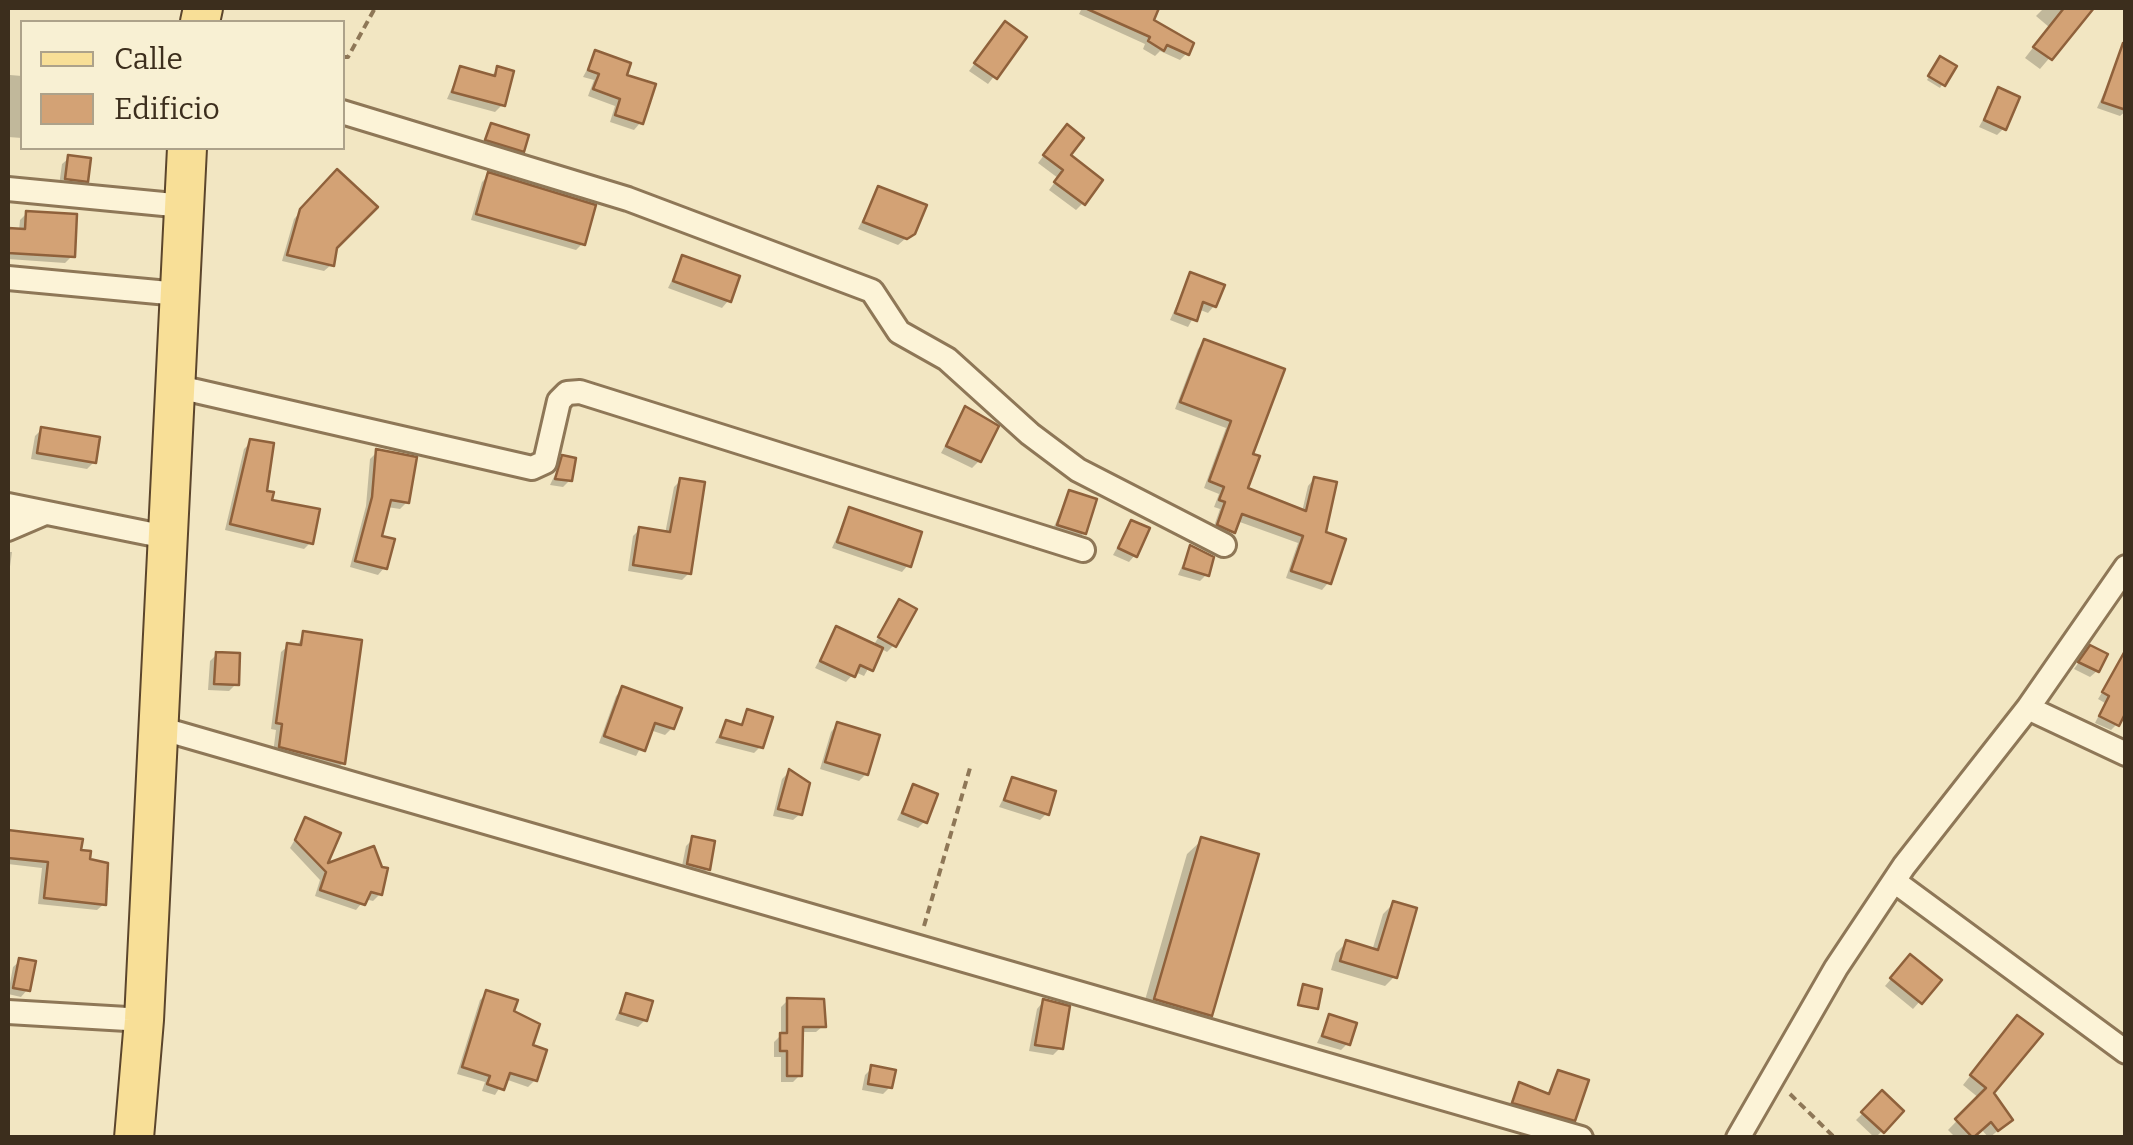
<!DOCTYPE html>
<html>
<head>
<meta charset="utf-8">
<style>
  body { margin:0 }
  #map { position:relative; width:2133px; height:1145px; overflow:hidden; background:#f2e6c2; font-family:Bitter,serif }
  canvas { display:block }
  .frame { position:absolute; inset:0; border:10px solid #3c2e1d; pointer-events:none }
  .legend { position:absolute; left:20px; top:20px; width:325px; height:130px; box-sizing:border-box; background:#f8f0d3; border:2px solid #ada28a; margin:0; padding:12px 18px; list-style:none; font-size:30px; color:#3c2e1d }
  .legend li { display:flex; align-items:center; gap:20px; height:50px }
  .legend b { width:50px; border:2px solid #ada28a }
</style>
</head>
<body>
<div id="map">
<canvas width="2133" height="1145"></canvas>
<div class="frame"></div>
<ul class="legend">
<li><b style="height:12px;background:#f8df97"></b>Calle</li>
<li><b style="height:28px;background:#d3a275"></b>Edificio</li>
</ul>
</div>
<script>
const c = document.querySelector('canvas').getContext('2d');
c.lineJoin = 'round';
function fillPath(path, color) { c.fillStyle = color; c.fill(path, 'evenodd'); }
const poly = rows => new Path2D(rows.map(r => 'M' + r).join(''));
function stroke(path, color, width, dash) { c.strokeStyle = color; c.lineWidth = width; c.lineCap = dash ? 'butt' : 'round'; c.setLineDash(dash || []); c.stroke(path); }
fillPath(poly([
  [1082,8,1145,8,1155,12,1150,21,1187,53,1180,60,1160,51,1155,56,1143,49,1145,44,1079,14],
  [2044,8,2092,8,2040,69,2025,58,2049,27,2036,16],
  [999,31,1024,38,988,84,969,71],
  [596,53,623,76,640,123,634,130,610,122,615,106,588,96,594,80,583,77],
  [1938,62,1953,67,1940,88,1927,80],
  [2117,64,2126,66,2126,111,2120,116,2097,108],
  [460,69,490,77,498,69,502,105,495,112,447,99],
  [10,75,22,76,22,138,8,137],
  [1999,90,2004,128,1997,135,1979,127],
  [492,126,521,150,515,157,480,147],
  [1060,134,1083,203,1076,210,1049,190,1058,178,1038,163],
  [69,158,86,181,79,187,59,186,62,164],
  [337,172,331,265,324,271,282,261,294,219],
  [489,175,583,243,576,250,471,220,482,182],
  [878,188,913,232,898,245,858,229],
  [27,213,72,256,65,263,8,259,8,230,19,231,20,220],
  [683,258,728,301,722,308,668,288],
  [1190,275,1214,306,1208,313,1198,309,1188,327,1170,320],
  [1204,342,1250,455,1245,490,1302,512,1308,486,1314,479,1328,583,1322,590,1286,578,1298,543,1237,521,1226,539,1212,532,1220,509,1214,507,1219,494,1204,488,1226,428,1175,409,1198,349],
  [965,410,979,461,972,468,941,453],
  [42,429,94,462,87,469,31,459,35,436],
  [251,442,269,502,311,542,304,549,225,530,244,449],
  [377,452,407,502,400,509,387,507,379,538,384,568,378,575,350,567,366,506,370,459],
  [563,458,570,480,563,487,550,485],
  [680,481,689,573,682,580,628,571,633,536,640,529,665,534,674,487],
  [1069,493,1084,533,1077,539,1052,531],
  [849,510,908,565,902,572,832,548],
  [1131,523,1135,555,1129,562,1113,555],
  [1190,548,1207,574,1200,581,1178,575],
  [8,552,12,552,8,581],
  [900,603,894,645,887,652,880,648,864,676,855,672,846,682,815,668,837,629,873,646],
  [304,634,343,763,336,770,273,753,276,730,271,729,281,652,288,646,296,647],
  [217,654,236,684,229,691,208,690,210,661],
  [2084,655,2097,671,2090,677,2074,669],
  [2117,668,2117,724,2111,730,2095,723,2105,703,2098,699],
  [623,689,672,728,665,735,650,730,636,756,599,743,616,696],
  [748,712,761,746,754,753,715,743,727,723,739,727],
  [837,725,866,774,859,781,820,769,831,732],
  [789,772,800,814,793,820,773,816,782,779],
  [1013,779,1046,814,1040,820,999,807],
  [913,787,925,821,918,828,897,820],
  [306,820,324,868,380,894,373,901,365,899,356,910,315,896,320,880,290,848],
  [8,833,80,841,79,852,104,904,97,910,38,904,42,868,8,864],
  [693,839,707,869,701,876,681,871,686,846],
  [1202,840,1210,1015,1195,1029,1141,1014,1187,854],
  [1393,904,1395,976,1385,986,1331,970,1336,953,1346,943,1372,951,1383,914],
  [20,961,27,990,21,997,8,994,13,967],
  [1904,964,1938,981,1913,1009,1885,986],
  [487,993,511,1013,530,1047,535,1080,528,1087,505,1079,495,1095,482,1091,485,1082,457,1074,480,1000],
  [626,996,645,1020,638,1027,615,1020],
  [788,1000,823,1026,816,1032,801,1032,800,1075,793,1082,781,1082,781,1057,774,1057,774,1042,781,1035,781,1007],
  [1043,1002,1060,1048,1053,1055,1029,1051,1037,1009],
  [1329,1017,1347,1044,1341,1050,1317,1043],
  [2009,1027,1991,1093,2001,1128,1989,1138,1981,1129,1973,1138,1956,1138,1948,1130,1979,1098,1963,1085],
  [872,1068,890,1087,883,1094,862,1090,865,1075],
  [1558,1073,1574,1117,1568,1123,1508,1108,1519,1085,1547,1095],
  [1882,1094,1901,1112,1875,1138,1856,1120]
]), '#0003');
const building = poly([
  [1085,8,1159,8,1154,20,1194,43,1189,55,1167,45,1164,51,1148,41,1150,37,1085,8],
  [2064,8,2094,8,2052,60,2033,47,2064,8],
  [1005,21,1027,37,997,79,974,63,1005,21],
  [2123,43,2126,44,2126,110,2102,102,2123,43],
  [595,50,631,63,627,75,656,84,643,124,615,115,620,99,593,89,599,74,588,70,595,50],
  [1940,56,1957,66,1945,86,1928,76,1940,56],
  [460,66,495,76,497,66,514,71,505,106,452,92,460,66],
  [1998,87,2020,97,2006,130,1984,120,1998,87],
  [491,123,529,135,524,152,485,140,491,123],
  [1067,124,1084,138,1071,155,1103,180,1085,205,1054,182,1063,170,1043,155,1067,124],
  [68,155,91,158,88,182,65,179,68,155],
  [337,169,378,207,337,248,334,266,287,255,300,209,337,169],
  [488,172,596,205,585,245,476,214,488,172],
  [878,186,927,205,915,234,907,239,863,222,878,186],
  [26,211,77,214,75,257,8,253,8,228,25,229,26,211],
  [682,255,740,276,731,302,673,281,682,255],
  [1190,272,1225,285,1216,307,1203,302,1197,321,1175,313,1190,272],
  [1204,339,1285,369,1253,454,1260,456,1248,488,1306,511,1314,477,1337,482,1326,532,1346,539,1331,584,1291,571,1303,536,1242,514,1235,533,1217,525,1225,502,1219,500,1224,487,1209,481,1231,421,1180,402,1204,339],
  [965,406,999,426,981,462,946,446,965,406],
  [41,427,100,437,96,463,37,453,41,427],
  [250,439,274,443,267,491,274,492,272,500,320,509,313,544,230,524,250,439],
  [376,449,417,457,409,503,391,500,382,536,395,539,387,569,355,561,372,497,376,449],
  [562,455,576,458,572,481,555,479,562,455],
  [680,478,705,482,691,574,633,565,639,527,670,532,680,478],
  [1069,490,1097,499,1086,534,1057,525,1069,490],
  [849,507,922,532,911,567,837,542,849,507],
  [1131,520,1150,528,1137,557,1118,548,1131,520],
  [1190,545,1214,557,1209,576,1183,568,1190,545],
  [899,599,917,609,896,647,878,637,899,599],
  [836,626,883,648,873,671,860,665,855,677,820,661,836,626],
  [303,631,362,640,345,764,279,747,282,724,276,723,287,643,301,645,303,631],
  [2090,645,2108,654,2099,672,2078,662,2090,645],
  [2126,649,2126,712,2119,726,2099,716,2109,696,2102,692,2126,649],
  [216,652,240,653,239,685,214,684,216,652],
  [622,686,682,708,674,729,655,723,645,751,604,736,622,686],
  [747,709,773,717,763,748,720,737,726,720,742,725,747,709],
  [837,722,880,735,868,775,825,762,837,722],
  [789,769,810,783,802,815,778,809,789,769],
  [1012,777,1056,791,1049,815,1004,800,1012,777],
  [913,784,938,794,927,823,902,813,913,784],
  [305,817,341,833,328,863,374,846,382,867,388,868,382,895,371,892,365,905,320,890,326,872,295,840,305,817],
  [8,830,83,839,81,850,91,851,90,859,108,863,106,905,44,898,48,862,8,858,8,830],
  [692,836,715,841,710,870,687,864,692,836],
  [1201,837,1259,854,1212,1016,1154,999,1201,837],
  [1393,901,1417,908,1397,978,1340,961,1346,940,1378,950,1393,901],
  [1910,954,1942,980,1922,1004,1890,978,1910,954],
  [19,958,36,961,30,991,13,988,19,958],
  [1303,984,1322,989,1318,1009,1298,1005,1303,984],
  [486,990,518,1000,514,1011,540,1024,533,1045,547,1050,537,1081,510,1073,504,1090,487,1084,490,1076,462,1067,486,990],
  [626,993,653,1001,647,1021,620,1013,626,993],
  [787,998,824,999,826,1027,803,1027,802,1076,787,1076,787,1051,780,1051,780,1033,787,1033,787,998],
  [1043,999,1070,1006,1063,1049,1035,1045,1043,999],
  [1329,1014,1357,1023,1350,1045,1322,1036,1329,1014],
  [2017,1015,2043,1034,1994,1093,2013,1120,1998,1131,1991,1122,1973,1138,1955,1119,1986,1088,1970,1075,2017,1015],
  [871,1065,896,1070,892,1088,868,1084,871,1065],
  [1558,1070,1589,1080,1575,1121,1512,1103,1519,1082,1549,1094,1558,1070],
  [1882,1090,1904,1111,1884,1133,1861,1112,1882,1090]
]);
fillPath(building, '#d3a275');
stroke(building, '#8f613b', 2.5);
const street = poly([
  [342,112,628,199,872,291,899,332,947,359,1030,434,1078,470,1224,545],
  [8,189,184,206],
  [8,278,179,294],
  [174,386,532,468,545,462,559,401,567,393,580,392,1083,550],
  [8,505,166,537],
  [8,529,43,514],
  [2028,708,2126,754],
  [156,727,1581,1138],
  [1894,881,2126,1052],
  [8,1012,144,1020],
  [1738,1138,1836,968,1904,866,2028,708,2126,567]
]);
const primary = poly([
  [200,22,203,8],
  [134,1138,144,1020,187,148]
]);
stroke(street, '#8e7757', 28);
stroke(primary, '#5b452c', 42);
stroke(poly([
  [342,57,348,57,375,8],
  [924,926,970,768],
  [1790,1094,1835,1138]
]), '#8e7757', 4, [8, 5]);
stroke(street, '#fcf3d7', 22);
stroke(primary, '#f8df97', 38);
</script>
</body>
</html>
